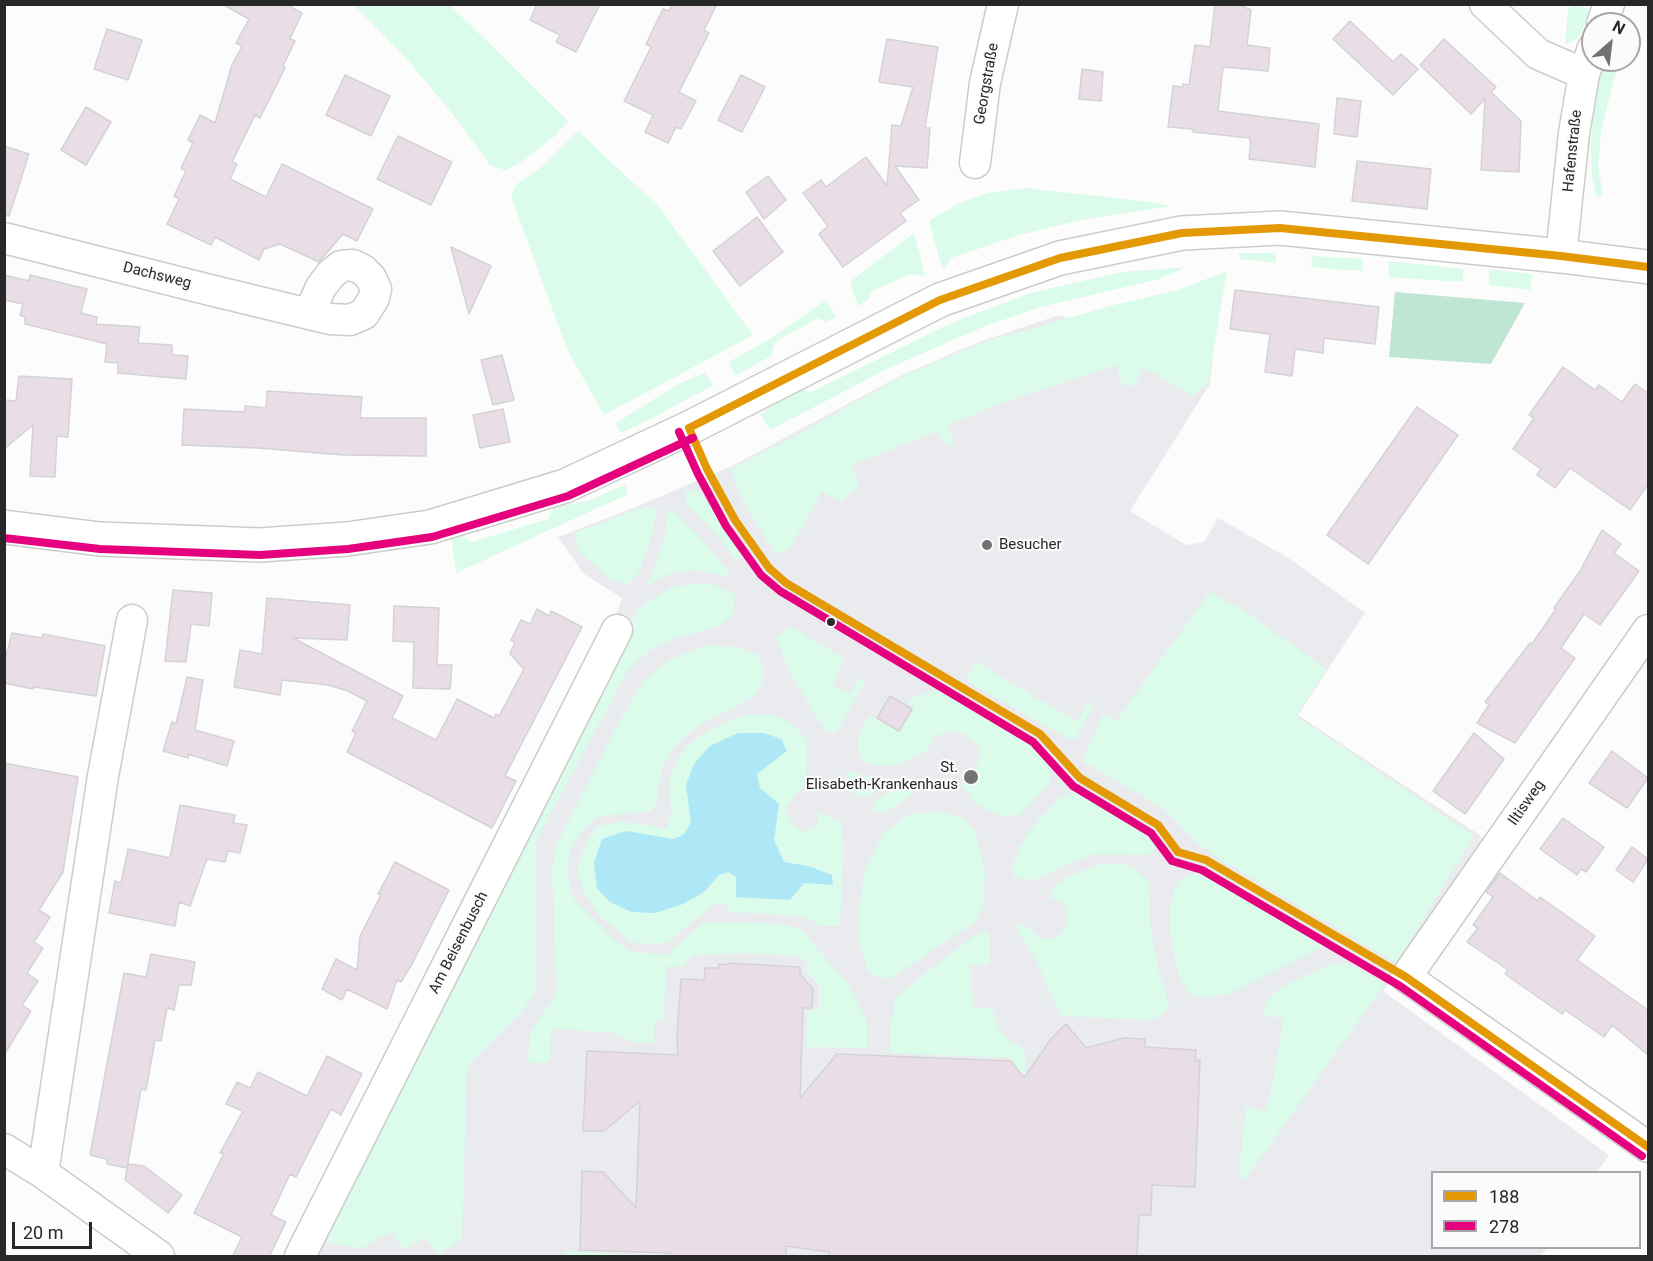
<!DOCTYPE html>
<html>
<head>
<meta charset="utf-8">
<style>
  body { margin:0 }
  #map { position:relative; width:1653px; height:1261px; overflow:hidden; background:#fcfcfc; font-family:Roboto,sans-serif }
  canvas { display:block }
  .frame { position:absolute; inset:0; border:6px solid #282829; pointer-events:none }
  .legend { position:absolute; left:1431px; top:1171px; width:210px; height:78px; box-sizing:border-box; background:#fbfbfd; border:2px solid #a7a7a8; margin:0; padding:8px 10px; list-style:none; font-size:18px; color:#282829 }
  .legend li { display:flex; align-items:center; gap:12px; height:30px }
  .legend b { width:30px; border:2px solid #a7a7a8 }
  .north { position:absolute; left:1581px; top:12px; width:60px; height:60px; box-sizing:border-box; background:#fbfbfd; border:2px solid #a7a7a8; border-radius:50%; rotate:28deg; font-size:16px; font-weight:700; line-height:24px; text-align:center; color:#282829 }
  .north::after { content:''; display:block; margin:auto; width:21px; height:27px; background:#727273; clip-path:polygon(50% 0,100% 100%,50% 72%,0 100%) }
  .scale { position:absolute; left:12px; top:1222px; width:80px; height:27px; box-sizing:border-box; border:3px solid #282829; border-top:0; padding-left:8px; font-size:18px; line-height:21px; white-space:nowrap; color:#282829; -webkit-text-stroke:4px #fbfbfd; paint-order:stroke }
</style>
</head>
<body>
<div id="map">
<canvas width="1653" height="1261"></canvas>
<div class="frame"></div>
<ul class="legend">
<li><b style="height:8px;background:#e29904"></b>188</li>
<li><b style="height:8px;background:#e5007d"></b>278</li>
</ul>
<div class="north">N</div>
<div class="scale">20 m</div>
</div>
<script>
const c = document.querySelector('canvas').getContext('2d');
c.lineJoin = 'round';
function fillPath(path, color) { c.fillStyle = color; c.fill(path, 'evenodd'); }
const poly = rows => new Path2D(rows.map(r => 'M' + r).join(''));
function stroke(path, color, width, dash) { c.strokeStyle = color; c.lineWidth = width; c.lineCap = dash ? 'butt' : 'round'; c.setLineDash(dash || []); c.stroke(path); }
function drawText(font, color, halo, rows, align = 'center') {
  c.font = font + ' Roboto,sans-serif'; c.lineWidth = 4.5; c.setLineDash([]); c.textBaseline = 'middle'; c.strokeStyle = halo; c.fillStyle = color; for (const [text, x, y, turn = 0] of rows) {
    c.save(); c.translate(x, y); c.rotate((+turn || 0) * Math.PI / 180); c.textAlign = isNaN(turn) ? turn : align; if (halo) c.strokeText(text, 0, 0); c.fillText(text, 0, 0); c.restore();
  }
}
fillPath(poly([
  [1059,315,1155,350,1213,357,1210,384,1130,511,1186,545,1204,542,1218,518,1287,557,1365,613,1298,715,1484,838,1383,991,1609,1155,1597,1172,1432,1172,1432,1248,1547,1248,1541,1256,306,1256,588,695,622,598,584,574,558,537,643,504,732,466,900,376,979,342]
]), '#eaebee');
fillPath(poly([
  [354,5,450,5,568,121,556,135,520,163,506,170,491,166,455,117,407,59],
  [1571,5,1577,5,1591,10,1579,37,1565,45,1568,10],
  [1603,60,1619,60,1601,131,1598,167,1603,194,1597,197,1592,177,1591,151,1592,121],
  [578,131,659,207,753,335,604,415,567,349,512,199,512,193,517,184,543,166],
  [1025,188,1151,202,1171,206,1081,220,1019,235,951,258,946,267,942,268,929,221,959,203,988,193],
  [914,233,925,275,920,276,910,274,872,291,868,300,858,306,850,282],
  [1238,253,1276,253,1276,263,1240,259],
  [1312,256,1363,259,1362,271,1311,267],
  [1388,261,1464,269,1462,282,1389,277],
  [1186,267,1159,279,1041,307,985,326,889,368,770,430,760,414,798,388,811,392,956,321,1031,293,1122,272],
  [1489,269,1533,274,1530,290,1489,285],
  [1227,271,1208,383,1193,396,1144,368,1134,386,1122,384,1116,365,1018,397,948,425,954,444,947,447,938,431,852,465,859,485,842,501,822,492,790,548,782,553,774,552,741,497,731,469,793,437,905,375,984,342,1114,305,1178,290],
  [826,300,837,317,826,322,818,318,775,342,771,356,735,376,729,362,770,339],
  [705,373,714,385,648,420,620,433,616,423,680,383],
  [625,485,628,494,456,573,451,537,461,535,472,542,548,519,554,507,587,501],
  [696,489,717,514,743,555,736,560,720,538,687,504,685,492],
  [647,506,656,511,652,536,638,574,627,585,608,578,580,552,574,533],
  [672,510,700,537,731,575,726,576,694,570,672,573,646,585,655,568,664,539,668,511],
  [692,584,713,584,736,595,731,618,717,627,676,638,649,651,628,670,536,841,535,956,537,989,523,1010,467,1066,462,1239,438,1254,425,1238,404,1249,390,1233,360,1249,323,1241,504,886,638,609,672,587],
  [1210,592,1242,609,1326,669,1296,716,1474,836,1396,963,1224,862,1195,841,1163,808,1082,761,1103,714,1116,721],
  [791,627,845,659,832,684,849,694,859,677,865,681,838,730,834,733,827,731,813,712,788,668,776,637],
  [709,645,737,647,757,655,764,667,764,678,756,694,731,709,702,723,684,737,671,751,662,769,656,803,650,812,624,813,597,817,581,832,570,851,567,873,573,898,612,937,630,951,666,955,704,922,773,923,800,928,849,986,867,1020,867,1048,806,1047,808,1010,819,1010,819,985,806,972,807,962,797,956,745,953,695,955,682,967,667,966,663,1020,655,1020,654,1043,632,1042,615,1033,551,1029,550,1058,546,1063,528,1062,530,1033,557,993,552,867,556,846,614,731,644,680,671,659],
  [976,662,1077,722,1088,702,1093,705,1076,738,1069,739,970,683,966,678],
  [942,688,1037,743,1051,760,1049,784,1020,815,1001,816,975,804,962,785,970,779,977,765,981,749,967,736,955,731,935,736,927,750,897,765,877,767,863,761,857,745,861,730,869,715,899,732,914,709,909,703,911,698],
  [746,715,774,715,793,724,807,741,807,769,803,786,785,808,791,822,804,832,818,826,818,812,841,822,844,848,840,926,821,926,803,916,728,912,727,905,714,904,668,942,651,944,630,942,600,916,586,895,578,875,580,857,588,840,597,827,620,821,667,829,669,815,674,811,670,804,669,779,678,758,692,742,719,725],
  [847,771,875,779,878,783,877,789,868,796,859,796,850,790,845,780],
  [909,780,914,787,911,795,893,808,880,813,873,810,875,802,903,781],
  [1081,788,1156,835,1154,851,1148,855,1094,854,1072,862,1035,880,1014,877,1012,865,1020,846,1037,822,1058,799],
  [940,811,963,818,975,832,985,871,984,905,975,922,893,977,884,979,869,973,860,944,860,904,865,869,884,833,909,814],
  [1102,864,1123,864,1137,870,1148,880,1151,930,1159,973,1169,1004,1164,1013,1152,1020,1061,1016,1036,961,1014,923,1031,929,1038,936,1051,940,1060,935,1068,923,1066,907,1050,896,1056,884,1071,875],
  [1200,870,1327,945,1229,994,1199,998,1188,992,1180,978,1174,955,1170,932,1171,899,1177,883,1185,877],
  [986,931,989,935,990,964,971,965,973,1008,992,1008,997,1026,1007,1039,1021,1046,1026,1055,1025,1073,1012,1073,1012,1058,890,1053,891,1017,893,1016,895,997,974,936],
  [1334,963,1348,964,1385,984,1245,1180,1239,1173,1246,1107,1267,1111,1284,1019,1262,1014,1270,997,1283,986],
  [565,1251,645,1256,565,1256]
]), '#dbfbeb');
fillPath(poly([
  [1395,292,1525,303,1491,364,1389,357]
]), '#bfe5d3');
fillPath(poly([
  [738,733,764,733,781,739,787,751,757,774,760,788,779,804,774,840,784,862,808,866,832,875,833,885,804,883,790,900,736,897,736,877,728,872,719,875,704,892,683,904,655,913,632,912,610,902,597,888,594,863,602,839,626,831,673,839,683,835,691,823,686,785,694,764,710,746]
]), '#aee7f6');
const building = poly([
  [222,4,285,4,302,13,290,39,295,41,283,66,285,68,260,118,255,115,232,162,237,164,230,179,266,197,282,164,373,209,357,241,343,234,319,262,280,244,264,249,259,260,215,237,211,245,167,224,179,199,174,196,186,171,181,168,193,143,188,140,200,115,215,123,232,65,242,46,236,43,249,19,222,4],
  [537,4,600,4,576,52,556,42,560,35,530,20,537,4],
  [672,4,717,4,704,30,709,33,679,92,696,101,681,129,676,127,668,143,645,132,653,115,624,101,651,47,646,44,663,9,669,11,672,4],
  [1215,4,1237,4,1251,10,1247,45,1270,48,1268,71,1223,67,1218,111,1319,124,1315,167,1249,159,1251,141,1250,141,1250,138,1193,132,1193,129,1168,127,1173,86,1183,87,1183,84,1189,85,1195,45,1210,47,1215,4],
  [1350,21,1393,62,1401,54,1418,69,1393,95,1333,39,1350,21],
  [107,29,142,40,128,80,94,69,107,29],
  [887,39,938,47,925,128,930,128,927,168,895,166,919,200,900,213,906,221,843,267,819,234,828,226,803,193,821,180,826,187,866,157,887,186,892,125,901,126,913,87,879,82,887,39],
  [1444,39,1496,87,1491,92,1521,121,1519,172,1481,170,1485,99,1471,114,1420,65,1444,39],
  [1082,69,1103,72,1101,101,1079,99,1082,69],
  [345,75,390,96,371,136,326,115,345,75],
  [741,75,765,87,742,132,718,120,741,75],
  [1337,98,1361,101,1357,137,1334,134,1337,98],
  [86,107,111,122,86,165,61,150,86,107],
  [398,136,452,162,431,205,377,179,398,136],
  [4,146,29,154,9,216,4,215,4,146],
  [1357,161,1431,169,1427,209,1352,201,1357,161],
  [768,176,786,200,764,219,746,192,768,176],
  [757,217,783,252,740,286,713,251,757,217],
  [451,247,491,266,469,314,451,247],
  [4,275,29,281,30,275,87,289,81,313,97,317,96,324,140,327,138,343,172,345,172,355,188,356,186,379,118,373,118,363,105,362,107,344,25,324,25,317,20,315,23,304,4,300,4,275],
  [1235,290,1379,307,1375,344,1324,338,1323,353,1295,349,1292,376,1265,372,1270,334,1230,329,1235,290],
  [502,355,514,400,493,405,481,360,502,355],
  [1563,367,1595,390,1599,385,1622,402,1635,384,1648,393,1648,484,1630,510,1570,468,1555,488,1537,475,1541,469,1513,449,1534,418,1529,415,1563,367],
  [19,376,72,379,68,437,57,436,55,477,30,476,33,425,4,449,4,400,16,401,19,376],
  [267,391,362,397,360,418,426,418,426,456,343,455,258,448,182,445,184,409,245,412,245,406,266,408,267,391],
  [1417,407,1458,435,1368,564,1327,535,1417,407],
  [503,409,510,442,480,448,473,415,503,409],
  [1602,530,1621,544,1614,553,1639,571,1600,625,1584,614,1561,648,1575,658,1515,743,1477,723,1489,705,1485,702,1530,643,1532,644,1556,609,1554,608,1580,571,1602,530],
  [173,590,212,593,209,626,191,624,186,662,165,661,173,590],
  [267,598,350,605,347,640,293,638,403,696,392,718,436,740,457,699,494,718,496,714,499,716,524,669,510,654,515,642,511,640,521,620,530,624,537,609,549,616,551,611,582,627,505,776,516,781,492,828,347,752,356,733,352,731,367,701,348,691,328,685,282,680,280,695,234,687,240,650,262,654,267,598],
  [394,606,439,608,437,665,452,665,450,689,413,688,414,642,393,641,394,606],
  [12,633,42,638,43,634,105,646,96,696,34,687,33,689,4,683,4,664,12,633],
  [187,677,203,680,195,730,234,741,227,766,188,754,188,758,163,751,172,722,176,724,187,677],
  [890,696,912,709,899,731,877,718,890,696],
  [1474,733,1504,759,1465,814,1433,791,1474,733],
  [1612,751,1648,778,1627,808,1589,783,1612,751],
  [4,763,78,777,63,872,39,910,50,917,34,942,43,948,27,973,38,981,22,1005,31,1011,4,1055,4,763],
  [180,805,235,815,233,823,247,825,240,853,228,851,225,862,207,859,190,906,179,902,175,926,109,913,115,881,121,883,128,849,170,858,180,805],
  [1563,818,1604,847,1586,872,1581,869,1577,875,1540,849,1563,818],
  [1632,847,1648,859,1633,882,1616,870,1632,847],
  [395,862,449,890,412,964,401,982,397,980,387,1009,347,989,342,1000,322,989,336,959,357,970,360,936,381,895,378,894,395,862],
  [1500,873,1538,901,1540,897,1595,936,1577,960,1648,1010,1648,1055,1612,1025,1604,1037,1565,1010,1562,1014,1505,974,1508,970,1467,942,1478,928,1473,925,1493,897,1486,892,1500,873],
  [151,954,195,962,191,985,179,985,174,1010,167,1008,161,1041,155,1040,146,1090,141,1089,127,1168,107,1164,107,1159,90,1155,124,973,146,977,151,954],
  [728,963,800,967,800,974,813,989,812,1008,803,1008,800,1098,837,1054,1011,1061,1024,1078,1051,1039,1066,1024,1086,1048,1124,1038,1145,1039,1145,1047,1196,1050,1195,1061,1200,1060,1195,1187,1152,1185,1151,1215,1139,1215,1137,1257,829,1257,829,1252,786,1246,786,1257,670,1257,670,1253,580,1250,582,1171,603,1172,636,1208,640,1101,604,1131,583,1131,587,1051,678,1055,677,1037,681,979,704,980,705,968,719,968,719,964,728,965,728,963],
  [327,1056,362,1074,341,1115,331,1109,296,1177,290,1174,271,1215,286,1222,269,1257,232,1257,242,1237,194,1213,224,1153,220,1153,243,1111,226,1104,237,1082,250,1088,258,1072,307,1096,327,1056],
  [128,1164,144,1166,182,1195,168,1213,125,1180,128,1164]
]);
fillPath(building, '#e9dee7');
stroke(building, '#d4d3d3', 1.5);
const minor = poly([
  [1485,4,1538,54,1584,74],
  [1602,24,1609,4],
  [975,163,985,83,1003,4],
  [4,238,210,290,309,314,330,319,350,320,364,314,374,298,376,289,371,278,363,270,353,265,341,266,331,274,321,287,309,314],
  [1561,256,1574,133,1584,74,1593,48],
  [1648,630,1406,977,1648,1147],
  [4,1149,43,1173,159,1256],
  [43,1173,103,776,132,620],
  [300,1256,617,630]
]);
const secondary = poly([
  [4,527,100,539,260,545,347,539,430,527,565,486,689,428,940,300,1060,258,1182,233,1280,228,1561,256,1648,267]
]);
stroke(minor, '#ccc', 33);
stroke(secondary, '#ccc', 36);
stroke(minor, '#fff', 30);
stroke(secondary, '#fff', 33);
stroke(poly([
  [689,428,707,469,735,520,769,568,786,583,1040,734,1080,778,1158,825,1178,852,1206,860,1406,977,1648,1147],
  [689,428,940,300,1060,258,1182,233,1280,228,1561,256,1648,267]
]), '#e29904', 8);
stroke(poly([
  [679,432,698,474,726,526,761,575,780,591,1033,742,1073,786,1151,833,1172,861,1202,870,1400,986,1642,1156],
  [4,538,100,549,260,555,348,549,432,537,568,496,693,438]
]), '#e5007d', 8);
for (const [x, y, r, color] of [
  [987,545,6,"#727273"],
  [831,622,5,"#282829"],
  [971,777,8,"#727273"]
]) { const dot = new Path2D(); dot.arc(x, y, r, 0, 2 * Math.PI); c.fillStyle = color; c.fill(dot); stroke(dot, '#fbfbfd', 2); }
drawText('15px', '#282829', '#fbfbfd', [
  ["Georgstraße",987,84,-80],
  ["Hafenstraße",1573,151,-84],
  ["Dachsweg",157,276,14],
  ["Iltisweg",1527,803,-55],
  ["Am Beisenbusch",459,943,-63]
]);
drawText('15px', '#282829', '#fbfbfd', [
  ["Besucher",999,545],
  ["St.",958,768,"right"],
  ["Elisabeth-Krankenhaus",958,785,"right"]
], 'left');
</script>
</body>
</html>
